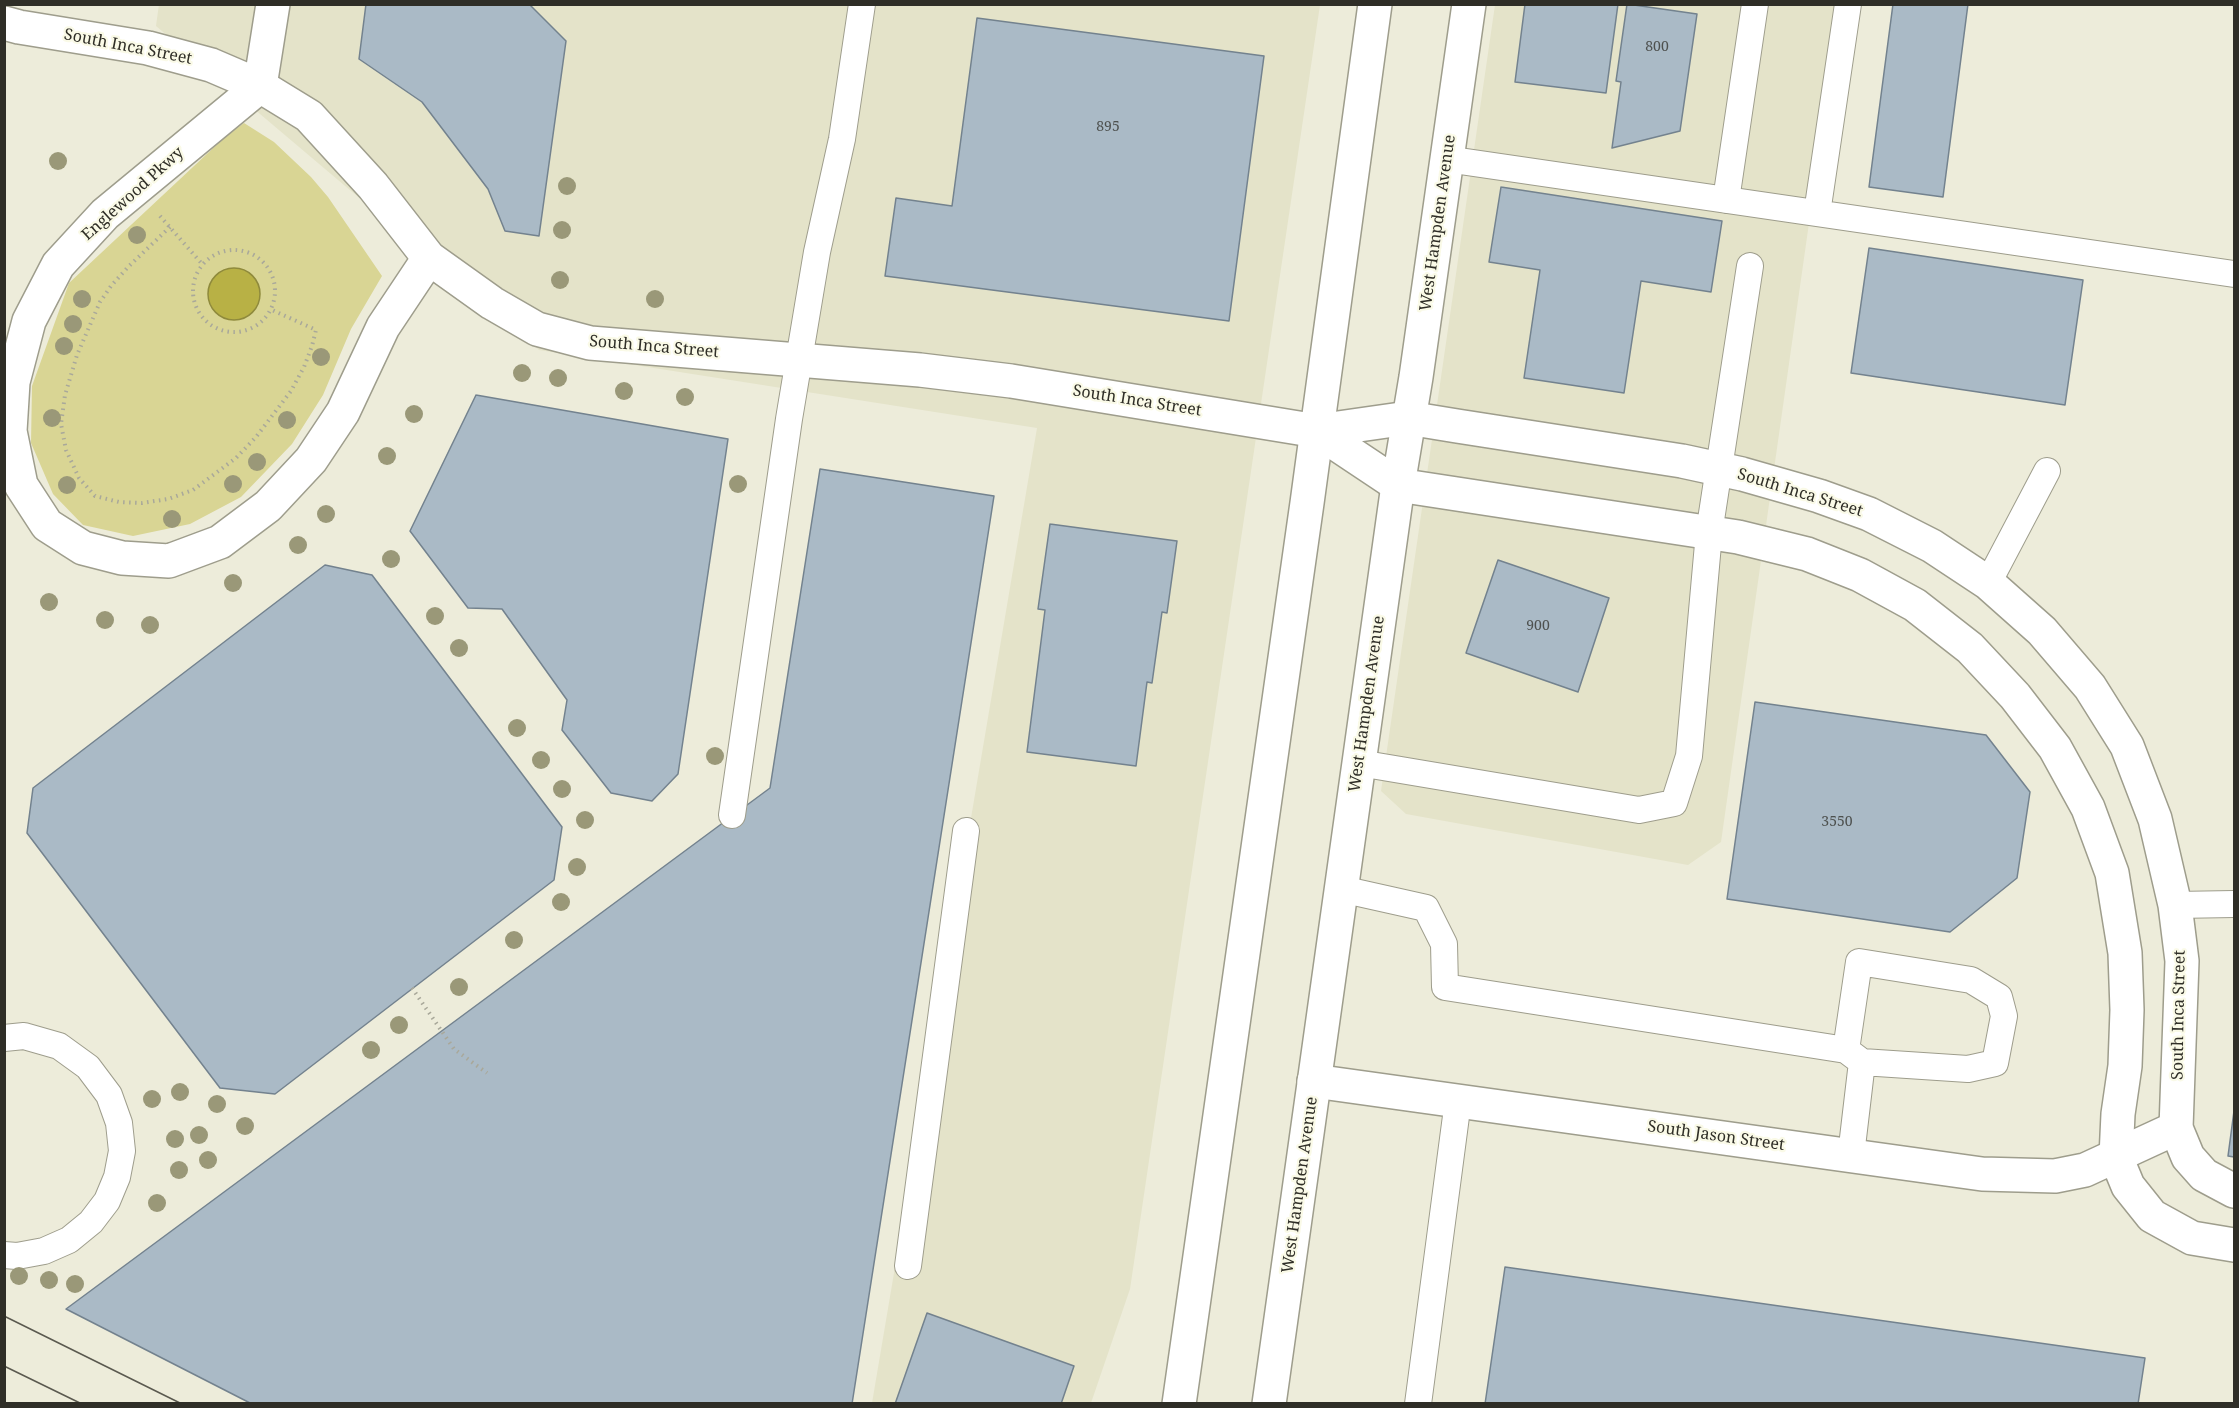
<!DOCTYPE html>
<html>
<head>
<meta charset="utf-8">
<style>
  body { margin:0 }
  #map { position:relative; width:2239px; height:1408px; overflow:hidden; background:#edecda; font-family:"Noto Serif",serif }
  canvas { display:block }
  .frame { position:absolute; inset:0; border:6px solid #2f2e27; pointer-events:none }
</style>
</head>
<body>
<div id="map">
<canvas width="2239" height="1408"></canvas>
<div class="frame"></div>
</div>
<script>
const c = document.querySelector('canvas').getContext('2d');
c.lineJoin = 'round';
function fillPath(path, color) { c.fillStyle = color; c.fill(path, 'evenodd'); }
const poly = rows => new Path2D(rows.map(r => 'M' + r).join(''));
function stroke(path, color, width, dash) { c.strokeStyle = color; c.lineWidth = width; c.lineCap = dash ? 'butt' : 'round'; c.setLineDash(dash || []); c.stroke(path); }
function drawText(font, color, halo, rows, align = 'center') {
  c.font = font + ' "Noto Serif",serif'; c.lineWidth = 4.5; c.setLineDash([]); c.textBaseline = 'middle'; c.strokeStyle = halo; c.fillStyle = color; for (const [text, x, y, turn = 0] of rows) {
    c.save(); c.translate(x, y); c.rotate((+turn || 0) * Math.PI / 180); c.textAlign = isNaN(turn) ? turn : align; if (halo) c.strokeText(text, 0, 0); c.fillText(text, 0, 0); c.restore();
  }
}
fillPath(poly([
  [159,4,1320,5,1130,1289,1091,1403,872,1403,1037,428,539,350,156,26],
  [1495,5,1840,5,1721,842,1688,865,1406,814,1381,791]
]), '#e4e3c9');
fillPath(poly([
  [244,123,274,142,311,177,328,197,382,276,351,329,323,395,292,444,241,497,190,524,133,536,83,525,53,494,31,443,32,386,69,283,225,137]
]), '#d9d594');
const water = poly([
  '208 294a26 26 0 1 1 52 0a26 26 0 1 1-52 0Z'
]);
fillPath(water, '#b8b145');
stroke(water, '#8f8a3c', 1.5);
const building = poly([
  [366,4,529,4,566,41,539,236,505,231,488,189,422,102,359,59,366,4],
  [1525,4,1618,4,1606,93,1515,82,1525,4],
  [1627,4,1697,14,1680,131,1612,148,1621,82,1616,81,1627,4],
  [1893,4,1968,4,1943,197,1869,187,1893,4],
  [977,18,1264,56,1229,321,885,276,896,198,952,206,977,18],
  [1501,187,1722,221,1711,292,1641,281,1624,393,1524,378,1540,270,1489,262,1501,187],
  [1869,248,2083,280,2065,405,1851,373,1869,248],
  [476,395,728,439,678,774,652,801,611,793,562,730,567,700,502,609,468,608,410,531,476,395],
  [820,469,994,496,852,1404,252,1404,66,1309,770,788,820,469],
  [1050,524,1177,541,1167,613,1162,612,1152,683,1147,682,1136,766,1027,752,1045,610,1038,609,1050,524],
  [1498,560,1609,598,1578,692,1466,653,1498,560],
  [325,565,372,575,562,827,554,880,275,1094,220,1088,27,833,33,788,325,565],
  [1755,702,1986,735,2030,792,2017,878,1950,932,1727,899,1755,702],
  [2234,1111,2234,1157,2228,1156,2234,1111],
  [1505,1267,2145,1358,2138,1404,1485,1404,1505,1267],
  [927,1313,1074,1366,1061,1404,895,1404,927,1313]
]);
fillPath(building, '#aabac6');
stroke(building, '#73828e', 1.5);
const lane = poly([
  [1446,159,2234,274],
  [1726,200,1755,4],
  [1817,213,1848,4],
  [1988,583,2047,471],
  [1359,763,1639,810,1674,803,1689,756,1709,533,1750,266],
  [732,815,789,419,817,252,842,139,862,4],
  [1341,889,1426,908,1444,944,1445,987,1846,1050,1862,1062,1851,1155],
  [2175,905,2234,904],
  [4,1038,24,1036,59,1046,88,1067,109,1095,119,1123,122,1151,117,1177,107,1201,91,1222,69,1240,44,1251,17,1256,4,1255],
  [1846,1050,1859,962,1971,980,1999,997,2004,1016,1995,1063,1968,1069,1862,1062],
  [908,1266,966,831],
  [1418,1404,1458,1101]
]);
const street = poly([
  [273,4,260,86,105,214,58,265,29,321,13,382,10,431,21,485,47,525,83,548,122,558,169,561,220,542,268,506,311,460,343,412,383,327,429,258],
  [1314,1081,1982,1174,2055,1176,2085,1170,2176,1128]
]);
const secondary = poly([
  [4,23,19,27,148,48,211,65,260,86,309,116,373,186,429,258,492,303,537,329,590,343,920,370,1011,381,1317,431,1408,418,1457,426,1682,461,1742,474,1819,496,1869,514,1932,546,1988,583,2042,631,2090,687,2127,746,2155,819,2175,905,2182,961,2176,1128,2188,1157,2204,1175,2234,1191],
  [1317,431,1398,485,1738,537,1807,554,1860,575,1915,605,1970,648,2015,696,2055,748,2088,808,2112,873,2125,953,2127,1010,2125,1066,2118,1114,2116,1157,2128,1186,2152,1216,2192,1238,2234,1245]
]);
const highway = poly([
  [1179,1404,1307,503,1375,4],
  [1269,1404,1398,485,1416,377,1469,4]
]);
stroke(lane, '#9e9d8c', 28);
stroke(street, '#9e9d8c', 36);
stroke(secondary, '#9e9d8c', 36);
stroke(highway, '#9e9d8c', 36);
stroke(poly([
  [160,216,203,265],
  [170,227,128,267,111,286,100,302,77,355,65,395,61,424,66,450,79,478,95,496,119,502,142,503,168,499,193,490,236,458,256,437,291,391,304,367,312,346,316,330,270,309],
  '193 291a41 41 0 1 1 82 0a41 41 0 1 1-82 0Z',
  [412,988,454,1049,487,1073]
]), '#a9a89a', 4, [1.5, 4.5]);
stroke(lane, '#fff', 26);
stroke(street, '#fff', 33);
stroke(secondary, '#fff', 33);
stroke(highway, '#fff', 33);
stroke(poly([
  [4,1316,182,1404],
  [4,1366,82,1404]
]), '#5a594f', 1.5);
c.fillStyle = '#9a9878';
for (const [x, y] of [
  [58,161],
  [567,186],
  [562,230],
  [137,235],
  [560,280],
  [82,299],
  [655,299],
  [73,324],
  [64,346],
  [321,357],
  [522,373],
  [558,378],
  [624,391],
  [685,397],
  [414,414],
  [52,418],
  [287,420],
  [387,456],
  [257,462],
  [233,484],
  [738,484],
  [67,485],
  [326,514],
  [172,519],
  [298,545],
  [391,559],
  [233,583],
  [49,602],
  [435,616],
  [105,620],
  [150,625],
  [459,648],
  [517,728],
  [715,756],
  [541,760],
  [562,789],
  [585,820],
  [577,867],
  [561,902],
  [514,940],
  [459,987],
  [399,1025],
  [371,1050],
  [180,1092],
  [152,1099],
  [217,1104],
  [245,1126],
  [199,1135],
  [175,1139],
  [208,1160],
  [179,1170],
  [157,1203],
  [19,1276],
  [49,1280],
  [75,1284]
]) { c.beginPath(); c.arc(x, y, 9, 0, 2 * Math.PI); c.fill(); }
drawText('14px', '#4e514f', null, [
  ["800",1657,47],
  ["895",1108,127],
  ["900",1538,626],
  ["3550",1837,822]
]);
drawText('16px', '#2f2e27', '#fafae7', [
  ["South Inca Street",128,47,11],
  ["Englewood Pkwy",133,194,-42],
  ["West Hampden Avenue",1438,223,-82],
  ["South Inca Street",654,347,5],
  ["South Inca Street",1137,401,9],
  ["South Inca Street",1800,493,17],
  ["West Hampden Avenue",1367,704,-82],
  ["South Inca Street",2179,1015,-89],
  ["South Jason Street",1716,1136,8],
  ["West Hampden Avenue",1300,1185,-82]
]);
</script>
</body>
</html>
